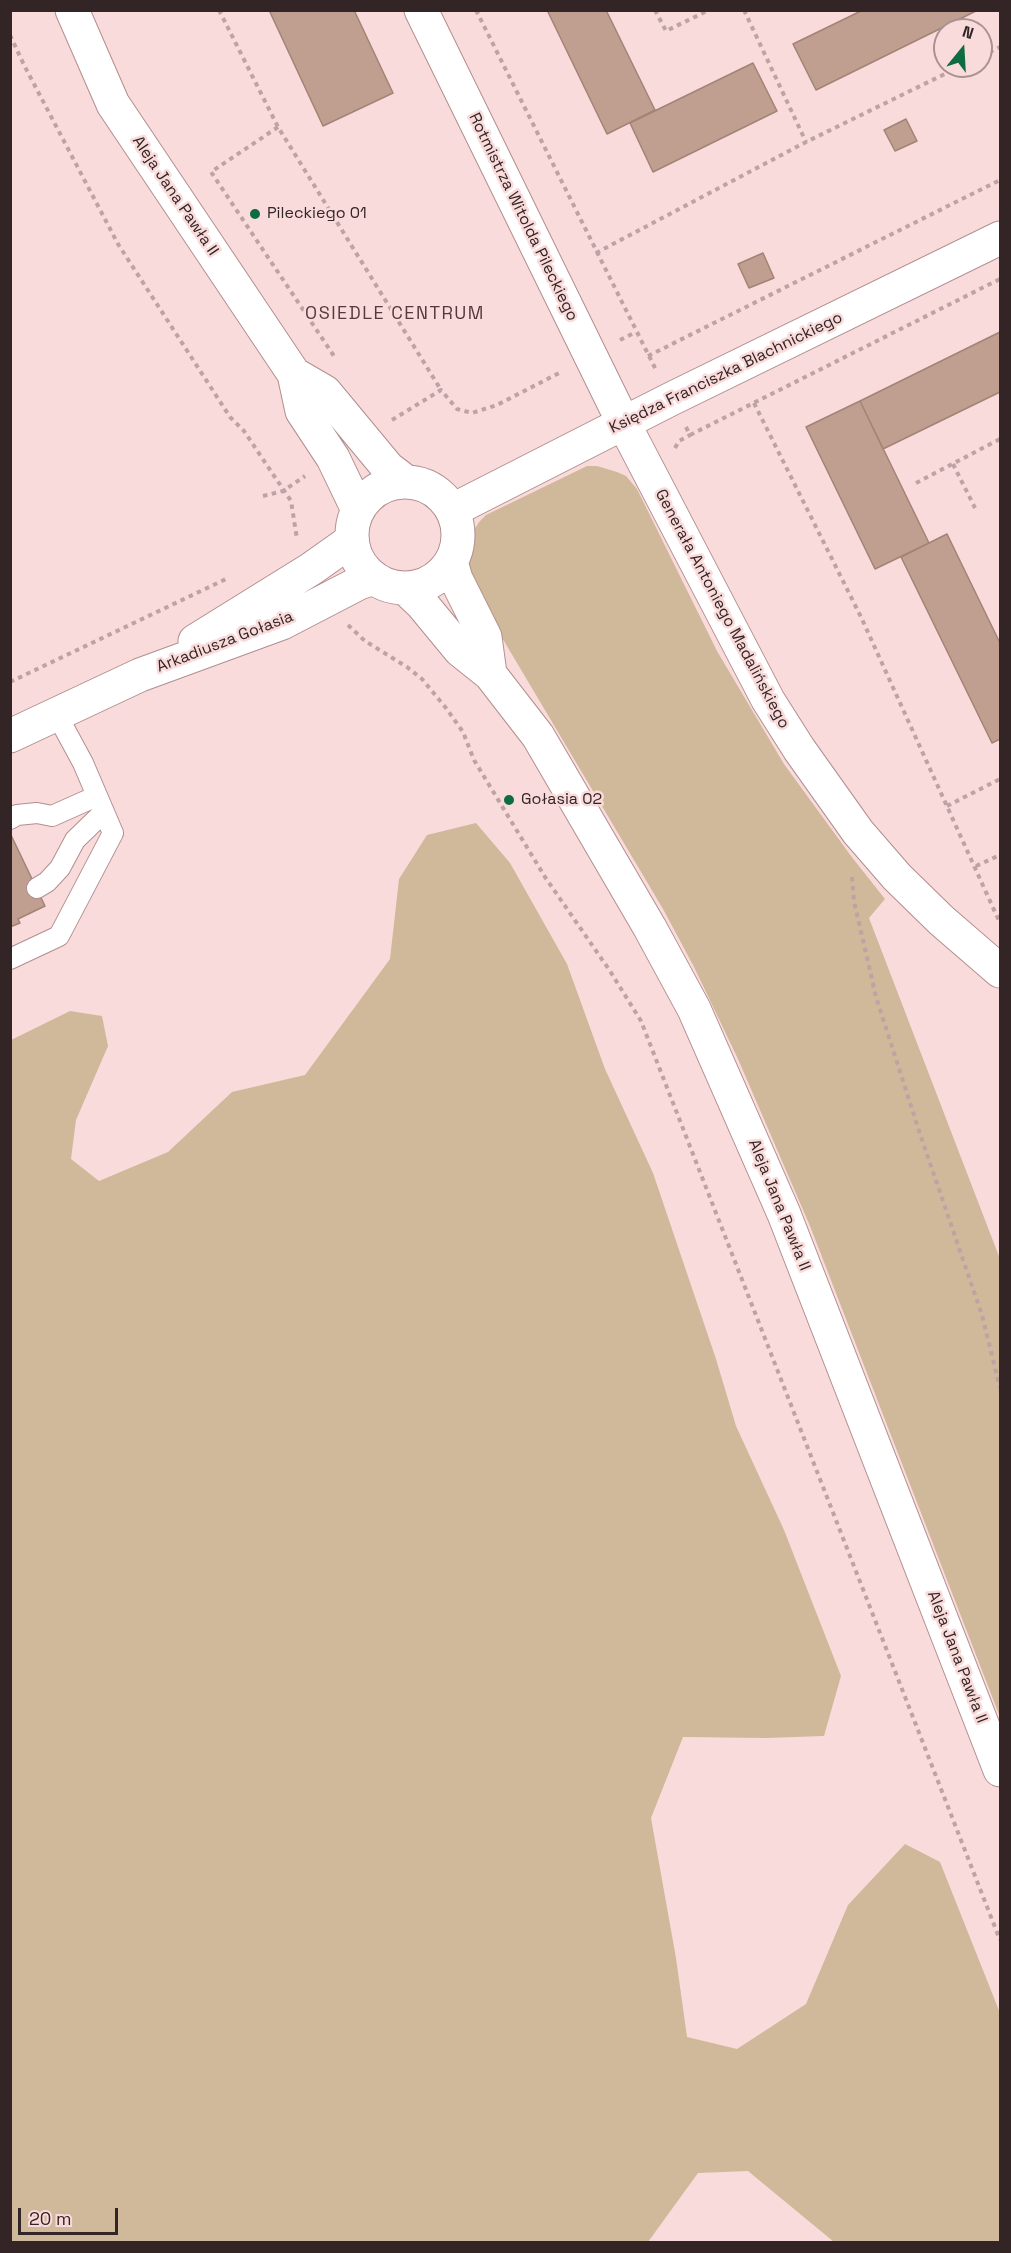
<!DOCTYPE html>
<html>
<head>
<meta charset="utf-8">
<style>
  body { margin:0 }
  #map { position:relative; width:1011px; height:2253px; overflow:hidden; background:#fadbdb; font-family:"Space Grotesk",sans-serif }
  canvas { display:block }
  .frame { position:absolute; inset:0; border:12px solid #332525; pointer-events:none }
  .north { position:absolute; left:933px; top:18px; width:60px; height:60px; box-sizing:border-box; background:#fadbdb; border:2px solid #aa9292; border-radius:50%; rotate:18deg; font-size:16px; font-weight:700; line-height:24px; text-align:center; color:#332525 }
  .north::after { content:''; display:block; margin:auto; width:21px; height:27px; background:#0d6c41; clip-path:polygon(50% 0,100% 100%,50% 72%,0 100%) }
  .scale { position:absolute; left:18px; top:2208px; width:100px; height:27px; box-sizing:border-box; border:3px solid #332525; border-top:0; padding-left:8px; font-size:18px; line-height:21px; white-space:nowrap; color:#332525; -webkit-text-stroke:4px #fadbdb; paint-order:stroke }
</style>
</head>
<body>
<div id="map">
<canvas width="1011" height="2253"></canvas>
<div class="frame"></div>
<div class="north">N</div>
<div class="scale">20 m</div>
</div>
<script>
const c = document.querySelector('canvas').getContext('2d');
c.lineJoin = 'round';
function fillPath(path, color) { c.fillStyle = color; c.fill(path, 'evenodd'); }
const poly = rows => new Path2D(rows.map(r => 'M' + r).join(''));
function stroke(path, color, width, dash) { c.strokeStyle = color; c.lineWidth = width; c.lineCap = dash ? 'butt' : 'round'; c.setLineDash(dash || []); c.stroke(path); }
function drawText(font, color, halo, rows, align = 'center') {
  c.font = font + ' "Space Grotesk",sans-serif'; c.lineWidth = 5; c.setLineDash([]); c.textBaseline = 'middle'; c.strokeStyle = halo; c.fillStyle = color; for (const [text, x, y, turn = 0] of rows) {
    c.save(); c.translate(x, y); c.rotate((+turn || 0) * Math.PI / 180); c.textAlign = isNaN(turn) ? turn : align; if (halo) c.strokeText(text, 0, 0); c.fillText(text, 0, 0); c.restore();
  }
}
fillPath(poly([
  [587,466,597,466,617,472,626,476,637,489,717,651,784,764,851,856,885,899,869,918,1000,1259,1000,1717,810,1226,738,1059,694,967,663,909,466,577,463,561,468,538,480,521,486,515],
  [476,823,510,863,567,964,605,1069,653,1173,716,1359,736,1426,784,1530,841,1676,824,1736,766,1738,683,1737,651,1818,676,1958,687,2037,737,2049,806,2004,848,1905,905,1844,940,1862,1000,2013,1000,2242,834,2242,748,2171,698,2173,648,2242,11,2242,11,1040,70,1011,102,1016,108,1046,76,1120,71,1159,99,1181,168,1152,232,1092,305,1075,390,959,399,879,427,835]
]), '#d0b89a');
const building = poly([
  [269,10,354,10,393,93,323,126,269,10],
  [547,10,606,10,655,110,607,134,547,10],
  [863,10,978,10,816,90,793,44,863,10],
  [753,63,777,111,653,172,630,123,753,63],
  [906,119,917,141,895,151,884,130,906,119],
  [763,253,774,278,749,288,738,264,763,253],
  [1000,332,1000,392,883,449,860,401,1000,332],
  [860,401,929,543,875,569,806,427,860,401],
  [947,534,1000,643,1000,739,992,743,901,557,947,534],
  [10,833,45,906,18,919,20,923,10,927,10,833]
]);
fillPath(building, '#c09e90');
stroke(building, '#a38376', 1.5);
const lane = poly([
  [10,819,17,815,37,813,52,816,97,796],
  [37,888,47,882,60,868,75,840,104,812],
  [10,959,59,936,113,833,83,763,57,715]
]);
const street = poly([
  [421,10,624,424,768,700,799,749,858,832,897,877,941,920,1000,971],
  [453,510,671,399,1000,238],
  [195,641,311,569,352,540],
  [10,736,140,675,282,623,359,583,374,578]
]);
const secondary = poly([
  [72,10,113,104,294,374,302,411,333,458,358,510],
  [294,374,325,392,388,468,405,481],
  '352 535a53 53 0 1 1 106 0a53 53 0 1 1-106 0Z',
  [451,562,456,579,485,637,490,674],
  [405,588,422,604,460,650,490,674,538,736,650,928,694,1009,784,1214,1000,1770]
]);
stroke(lane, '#b28e8f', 22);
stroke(street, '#b28e8f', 35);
stroke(secondary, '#b28e8f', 35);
stroke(poly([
  [219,10,278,127,441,390],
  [476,10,656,370],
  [655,10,666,31,709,10],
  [744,10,806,142],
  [10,35,24,65,118,244,230,417,244,431,291,501,297,539],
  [981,56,1000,47],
  [278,127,211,172,336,359],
  [596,253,806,142,961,66],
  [620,340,636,332],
  [648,356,1000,180],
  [754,403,861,617,1000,923],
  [392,420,441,390,457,409,472,413,497,405,561,372],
  [686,427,690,435,1000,279],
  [675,448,679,441,690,435],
  [953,464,975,508],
  [916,483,1000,439],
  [263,496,283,491,305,476],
  [348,625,365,641,407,667,422,679,446,708,463,732,474,760,545,877,610,971,641,1021,1000,1940],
  [10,682,226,579],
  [947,806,1000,779],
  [976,866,1000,855],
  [852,877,854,901,876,997,921,1137,982,1315,1000,1388]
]), '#bda3a3', 4, [4.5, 4.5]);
stroke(lane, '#fff', 20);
stroke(street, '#fff', 33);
stroke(secondary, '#fff', 33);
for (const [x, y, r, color] of [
  [255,214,6,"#0d6c41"],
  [509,800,6,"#0d6c41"]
]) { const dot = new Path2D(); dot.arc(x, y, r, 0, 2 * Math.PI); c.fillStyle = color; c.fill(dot); stroke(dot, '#fadbdb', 2); }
drawText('16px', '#332525', '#fadbdb', [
  ["Aleja Jana Pawła II",175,196,56],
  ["Rotmistrza Witolda Pileckiego",523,217,64],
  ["Księdza Franciszka Blachnickiego",726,373,-26],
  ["Generała Antoniego Madalińskiego",722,609,62],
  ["Arkadiusza Gołasia",225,642,-21],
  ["Aleja Jana Pawła II",779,1205,68],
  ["Aleja Jana Pawła II",957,1657,69]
]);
drawText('16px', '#332525', '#fadbdb', [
  ["Pileckiego 01",267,214],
  ["Gołasia 02",521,800]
], 'left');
c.letterSpacing = '1.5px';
drawText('18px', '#58393b', '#fadbdb', [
  ["OSIEDLE CENTRUM",395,314]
]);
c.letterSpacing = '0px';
</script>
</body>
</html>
